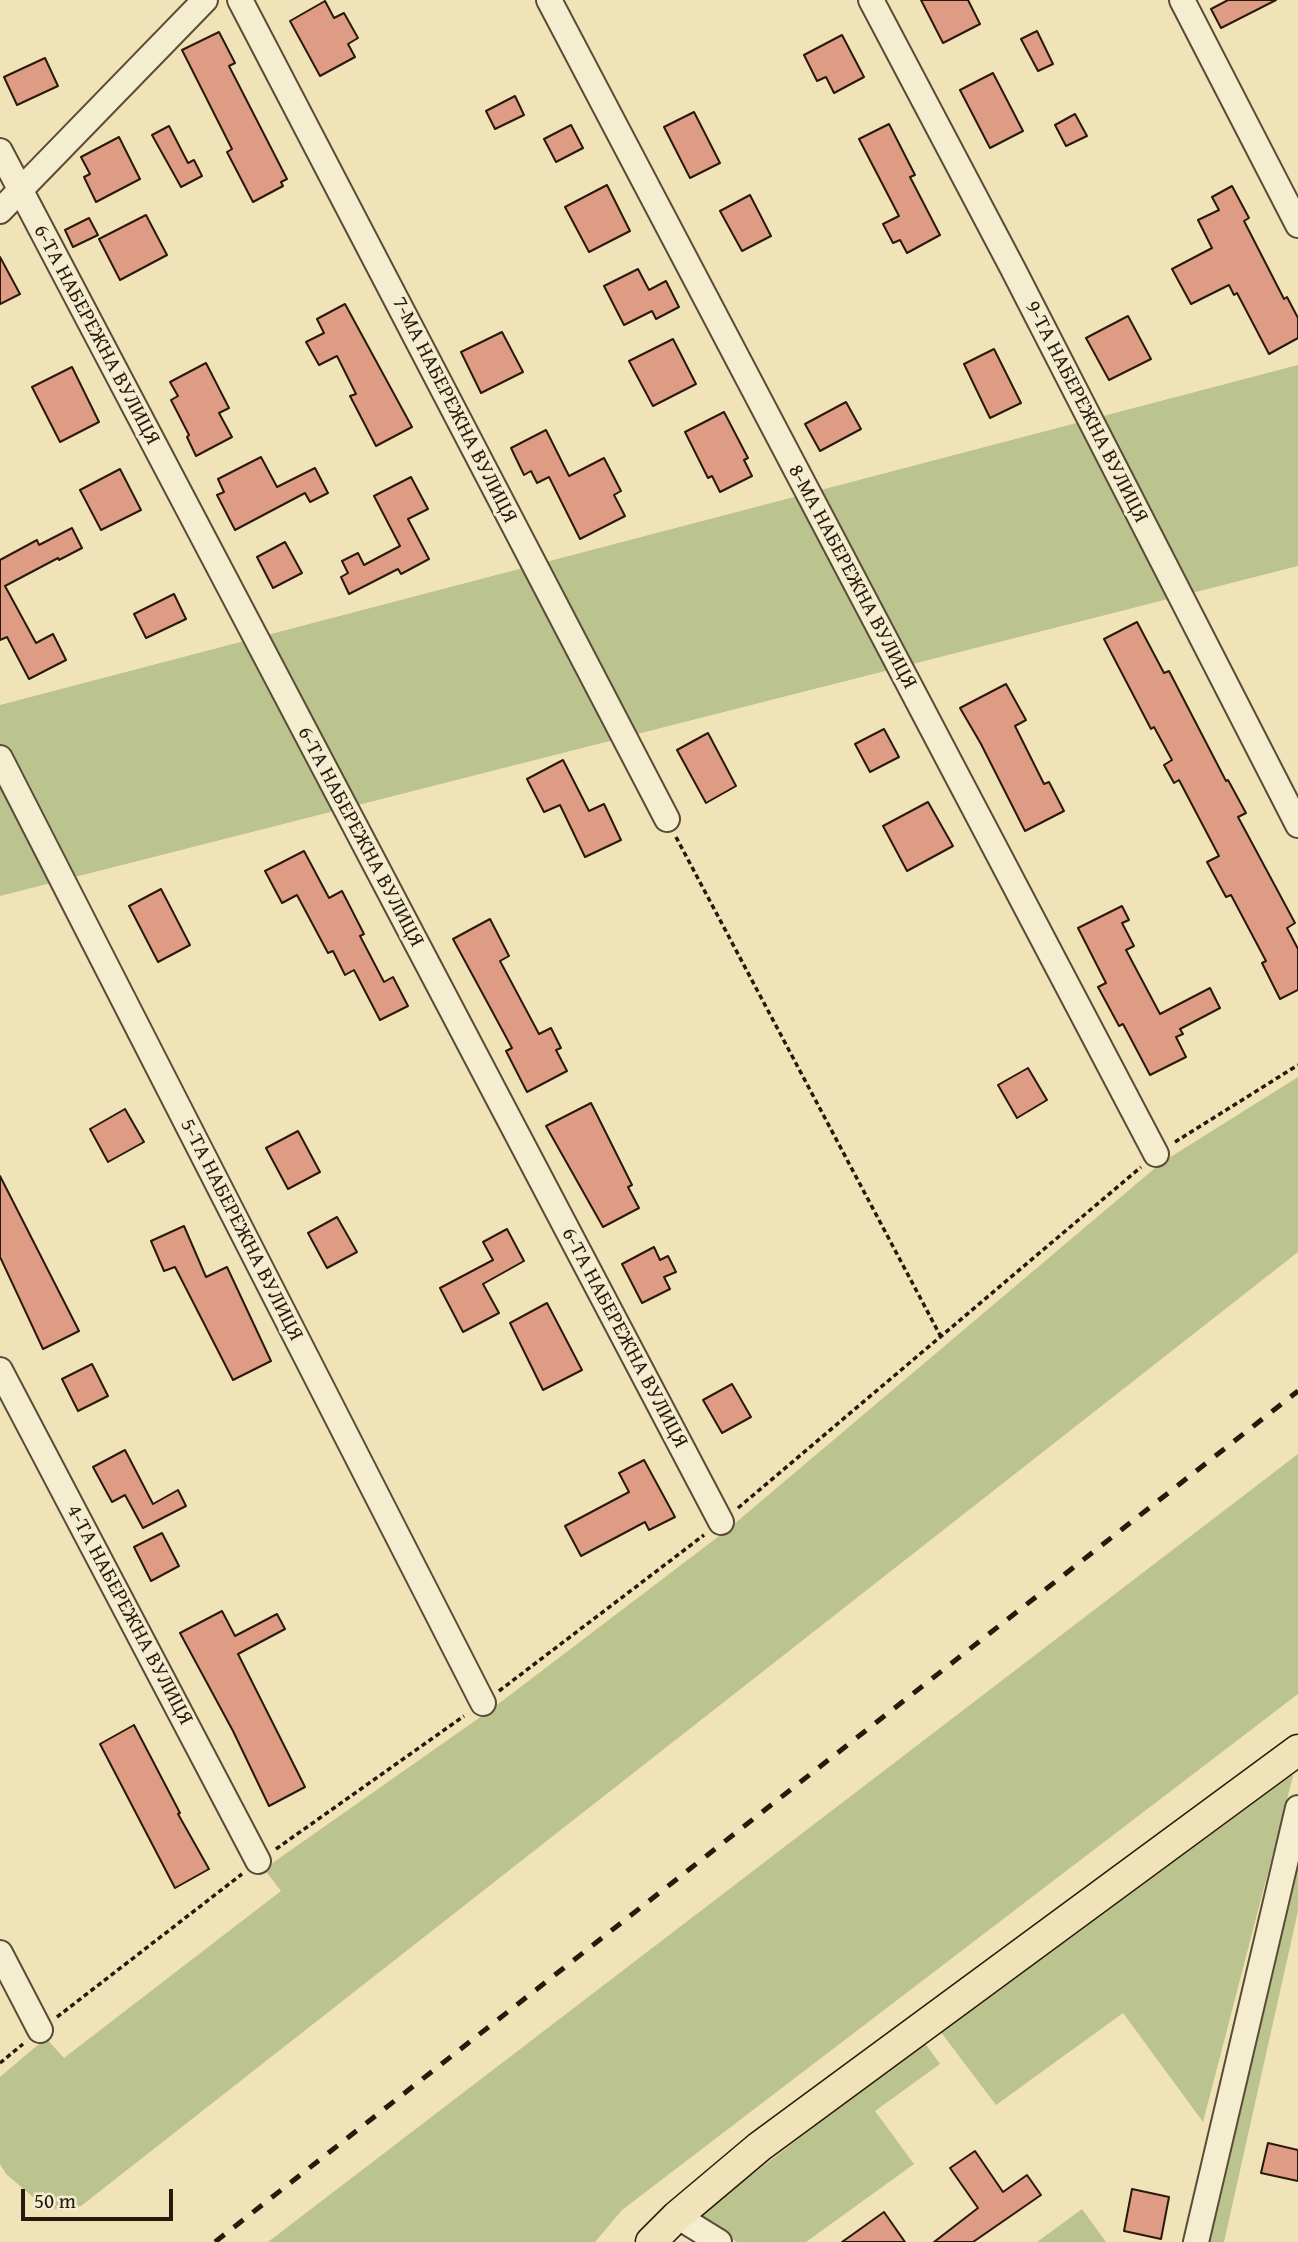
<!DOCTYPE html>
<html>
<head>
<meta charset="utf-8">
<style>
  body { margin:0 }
  #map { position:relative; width:1298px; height:2242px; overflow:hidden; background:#f0e3b7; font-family:"Gentium Book Plus",serif }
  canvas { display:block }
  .scale { position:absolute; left:21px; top:2189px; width:152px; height:32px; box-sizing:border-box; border:4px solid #28190b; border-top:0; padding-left:9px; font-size:21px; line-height:24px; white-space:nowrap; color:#28190b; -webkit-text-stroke:5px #f5edd0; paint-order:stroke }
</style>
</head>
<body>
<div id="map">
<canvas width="1298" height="2242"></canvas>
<div class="scale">50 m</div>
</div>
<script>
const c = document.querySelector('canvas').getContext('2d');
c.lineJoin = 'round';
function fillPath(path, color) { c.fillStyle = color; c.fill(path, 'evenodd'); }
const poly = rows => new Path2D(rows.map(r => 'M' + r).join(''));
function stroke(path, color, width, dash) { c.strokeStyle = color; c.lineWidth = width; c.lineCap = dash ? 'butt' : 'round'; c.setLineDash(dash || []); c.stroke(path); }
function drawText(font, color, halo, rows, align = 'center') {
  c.font = font + ' "Gentium Book Plus",serif'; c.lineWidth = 6; c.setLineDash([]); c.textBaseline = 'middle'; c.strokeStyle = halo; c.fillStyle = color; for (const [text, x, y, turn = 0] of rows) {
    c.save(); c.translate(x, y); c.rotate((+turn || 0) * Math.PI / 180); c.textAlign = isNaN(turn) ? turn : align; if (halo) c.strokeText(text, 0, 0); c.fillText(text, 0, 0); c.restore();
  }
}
fillPath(poly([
  [1298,365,1298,566,0,896,0,705],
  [1298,1077,1298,1252,81,2206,59,2211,33,2197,6,2174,0,2164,0,2077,46,2038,64,2058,281,1891,264,1869,489,1711,727,1530,1161,1163],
  [1298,1454,1298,1694,622,2210,595,2242,268,2242],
  [1284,1766,1293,1776,1203,2122,1123,2013,996,2105,940,2031],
  [1298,1850,1298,1911,1224,2242,1207,2242],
  [924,2042,940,2064,875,2111,914,2164,806,2242,737,2242,697,2217],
  [1082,2209,1106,2242,1037,2242]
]), '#bbc38e');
const building = poly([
  [921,0,968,0,980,24,943,43,921,0],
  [1228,0,1276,0,1221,28,1211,9,1228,0],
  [325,1,334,18,344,13,358,38,348,44,355,57,320,76,290,21,325,1],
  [1037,31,1053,64,1038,71,1021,39,1037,31],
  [219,32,235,63,229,66,287,179,281,182,283,186,253,202,227,152,232,149,182,50,219,32],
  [842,35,864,77,834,93,826,77,817,81,804,55,842,35],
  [45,58,58,86,17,105,4,77,45,58],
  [993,73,1023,131,990,148,960,90,993,73],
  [515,96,524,115,495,129,486,111,515,96],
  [694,112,720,163,690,178,664,127,694,112],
  [1075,114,1087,136,1066,146,1055,125,1075,114],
  [889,124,915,175,910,177,940,235,907,253,900,240,893,243,883,224,899,216,859,139,889,124],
  [571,125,583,148,556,162,544,139,571,125],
  [169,126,188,163,194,160,202,176,181,187,152,135,169,126],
  [119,137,140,179,96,202,84,177,90,174,81,157,119,137],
  [607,185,630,231,589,252,565,207,607,185],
  [1232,186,1249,218,1244,221,1284,299,1287,297,1298,318,1298,338,1269,354,1237,293,1234,295,1229,285,1191,304,1172,269,1212,248,1198,220,1219,210,1212,197,1232,186],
  [750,195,771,236,742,251,720,211,750,195],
  [146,215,167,255,120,280,99,239,146,215],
  [89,218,98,235,73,247,65,230,89,218],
  [0,257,20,294,0,304,0,257],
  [638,269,649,290,666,281,679,307,656,319,652,311,624,325,604,286,638,269],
  [345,304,412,427,376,446,350,396,356,394,337,356,319,365,306,342,324,333,317,319,345,304],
  [1128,316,1151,359,1109,380,1086,338,1128,316],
  [502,332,523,372,481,393,461,352,502,332],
  [673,339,696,384,653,406,629,361,673,339],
  [994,349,1021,403,990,418,964,364,994,349],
  [206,363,229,408,219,413,232,437,196,456,187,437,189,435,171,400,178,396,170,382,206,363],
  [72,367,99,422,60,442,32,387,72,367],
  [846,402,861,429,820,451,805,424,846,402],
  [724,412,748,458,744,460,752,476,720,492,712,476,708,478,685,432,724,412],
  [546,430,569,476,604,458,621,491,614,495,625,516,580,539,549,477,537,483,531,471,524,475,511,448,546,430],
  [261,457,277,487,315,468,328,493,310,502,305,493,235,530,217,495,224,492,218,479,261,457],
  [120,469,141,510,101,530,80,490,120,469],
  [411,477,428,509,408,519,429,559,401,574,398,569,349,594,341,577,348,573,342,561,358,553,364,565,400,546,374,496,411,477],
  [72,528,82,548,59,560,58,558,5,586,36,643,53,634,66,660,29,679,7,637,0,640,0,560,37,540,39,545,72,528],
  [285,542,302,573,273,588,257,557,285,542],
  [174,594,186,619,146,638,134,614,174,594],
  [1137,622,1164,673,1169,671,1226,781,1228,780,1246,813,1238,817,1295,923,1287,928,1298,949,1298,990,1280,999,1262,963,1266,961,1231,895,1226,897,1207,862,1219,856,1179,780,1174,783,1164,765,1172,760,1154,727,1151,729,1104,639,1137,622],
  [1006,684,1026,720,1015,726,1044,784,1049,782,1064,811,1025,831,981,744,960,708,1006,684],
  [884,729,899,757,870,772,855,744,884,729],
  [708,733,736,786,706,803,677,750,708,733],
  [563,760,589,811,604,804,621,840,585,857,560,805,544,812,527,779,563,760],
  [928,802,953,846,907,871,883,826,928,802],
  [304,851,329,898,342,891,364,934,360,936,384,982,393,977,408,1006,380,1020,354,970,345,975,333,951,328,953,297,895,282,903,265,871,304,851],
  [161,889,190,945,158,962,129,906,161,889],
  [1122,906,1129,920,1122,923,1134,946,1126,950,1160,1014,1210,988,1220,1008,1180,1029,1183,1034,1176,1037,1186,1057,1150,1075,1123,1024,1119,1026,1098,987,1106,983,1078,928,1122,906],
  [490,919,509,956,500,961,539,1034,551,1028,561,1048,556,1050,567,1071,527,1092,506,1051,512,1048,453,939,490,919],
  [1028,1068,1047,1100,1017,1118,998,1085,1028,1068],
  [591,1103,632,1185,628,1187,639,1208,603,1227,546,1126,591,1103],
  [125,1109,144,1142,108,1162,90,1129,125,1109],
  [298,1131,320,1172,288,1189,266,1148,298,1131],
  [0,1176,79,1331,43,1349,0,1257,0,1176],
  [337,1217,357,1252,327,1268,308,1233,337,1217],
  [184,1226,206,1277,227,1267,271,1361,233,1380,175,1267,164,1271,151,1241,184,1226],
  [507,1229,524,1261,483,1284,499,1313,463,1332,440,1288,493,1260,483,1242,507,1229],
  [654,1247,660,1260,668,1256,676,1272,664,1277,670,1289,642,1303,622,1264,654,1247],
  [547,1303,582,1370,543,1390,510,1323,547,1303],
  [92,1364,108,1396,78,1411,62,1379,92,1364],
  [732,1384,751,1417,722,1433,703,1400,732,1384],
  [125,1450,153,1504,178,1490,186,1506,143,1528,125,1495,112,1502,93,1467,125,1450],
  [644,1460,675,1517,649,1530,645,1522,581,1556,565,1526,629,1492,619,1473,644,1460],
  [162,1533,179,1566,151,1581,134,1547,162,1533],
  [222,1611,235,1636,277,1614,285,1629,238,1654,305,1787,269,1806,233,1731,180,1633,222,1611],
  [134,1725,180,1813,178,1814,209,1869,175,1888,100,1744,134,1725],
  [1268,2143,1298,2150,1298,2181,1261,2173,1268,2143],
  [975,2151,1003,2192,1027,2175,1041,2195,973,2242,934,2242,978,2208,950,2168,975,2151],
  [1132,2189,1169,2197,1161,2239,1124,2231,1132,2189],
  [884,2212,905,2242,842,2242,884,2212]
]);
fillPath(building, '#de9c84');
stroke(building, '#28190b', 2);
const minor = poly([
  [240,0,667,819],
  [549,0,1156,1154],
  [871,0,1013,269,1298,825],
  [1182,0,1298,225],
  [0,151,721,1522],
  [0,211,205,0],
  [0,758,483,1703],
  [0,1370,258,1861],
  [0,1953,40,2030],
  [677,2216,719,2242],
  [1196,2242,1298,1808]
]);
const major = poly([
  [651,2242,677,2216,759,2147,1298,1750]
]);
stroke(minor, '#5a4c36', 28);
stroke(major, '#28190b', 33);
stroke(poly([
  [676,837,941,1337],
  [1175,1142,1298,1065],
  [738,1508,1141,1167],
  [499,1691,704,1535],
  [276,1849,464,1716],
  [57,2017,242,1874],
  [0,2063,23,2044]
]), '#28190b', 3.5, [5, 3.5]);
stroke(minor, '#f5edd0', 24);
stroke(major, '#f0e3b7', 30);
stroke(poly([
  [215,2242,1298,1391]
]), '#28190b', 5, [12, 12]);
drawText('21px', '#28190b', '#f5edd0', [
  ["6-ТА НАБЕРЕЖНА ВУЛИЦЯ",96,335,62],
  ["7-МА НАБЕРЕЖНА ВУЛИЦЯ",454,410,63],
  ["9-ТА НАБЕРЕЖНА ВУЛИЦЯ",1086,412,63],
  ["8-МА НАБЕРЕЖНА ВУЛИЦЯ",852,577,62],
  ["6-ТА НАБЕРЕЖНА ВУЛИЦЯ",360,837,62],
  ["5-ТА НАБЕРЕЖНА ВУЛИЦЯ",241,1230,63],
  ["6-ТА НАБЕРЕЖНА ВУЛИЦЯ",624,1338,62],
  ["4-ТА НАБЕРЕЖНА ВУЛИЦЯ",129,1615,62]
]);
</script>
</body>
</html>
